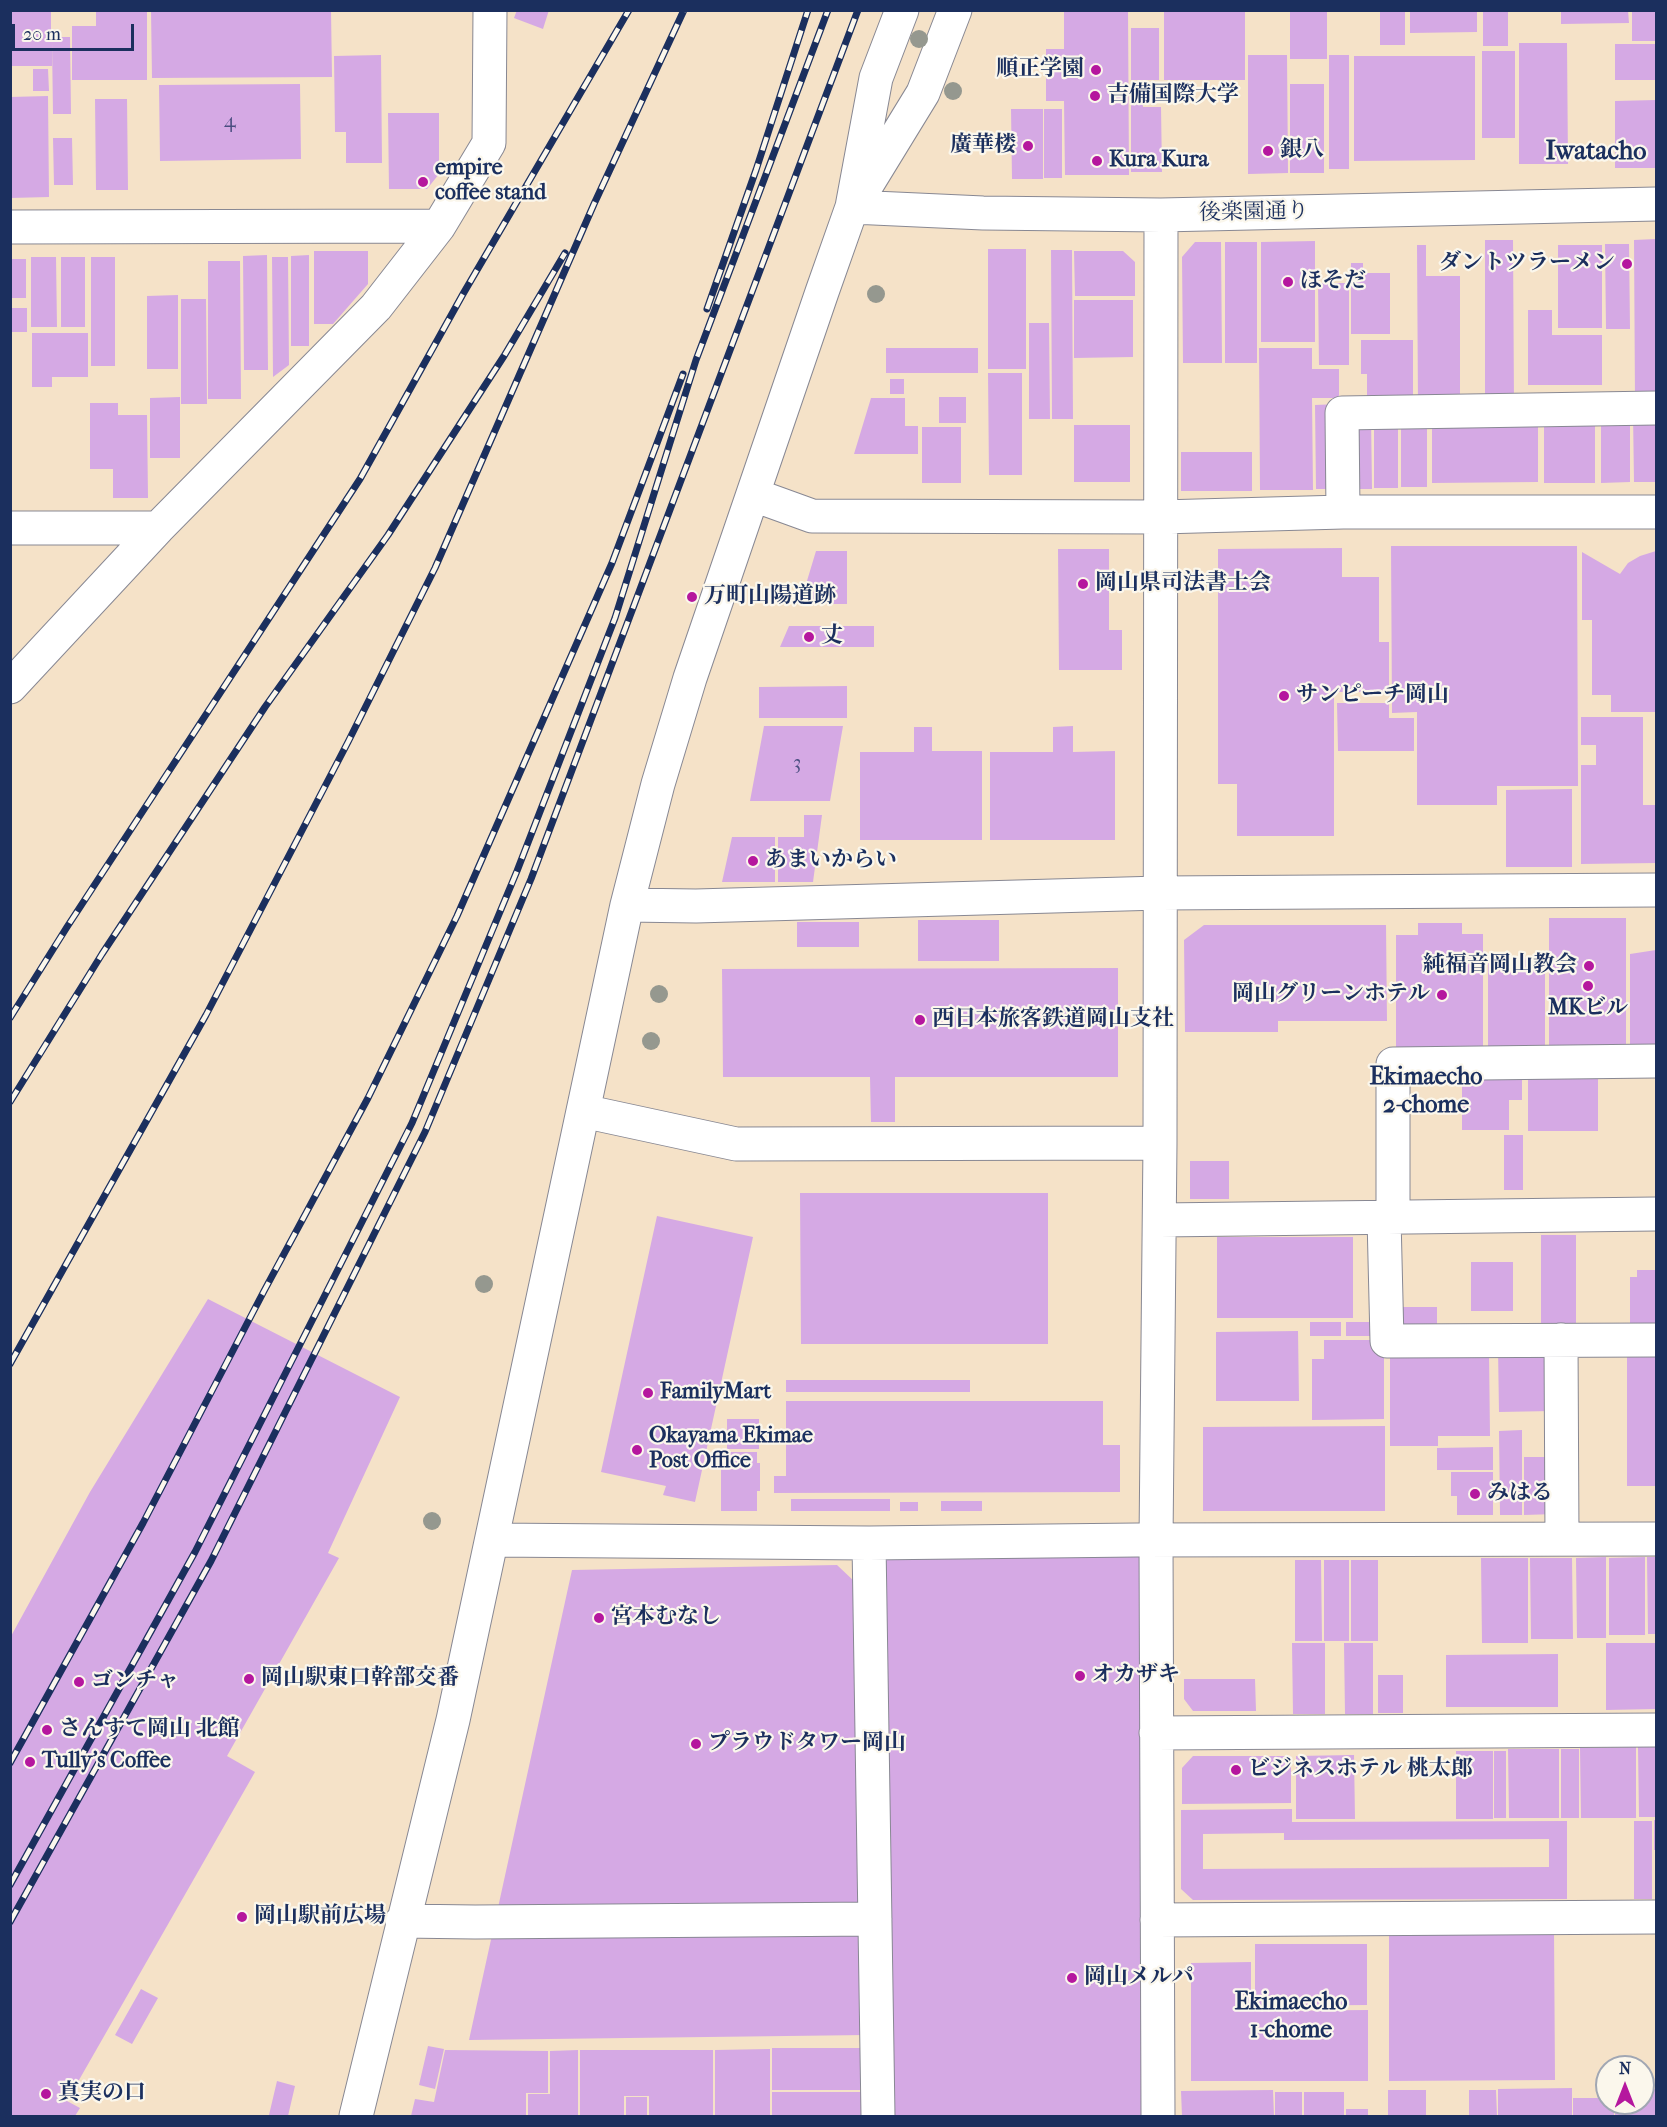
<!DOCTYPE html>
<html>
<head>
<meta charset="utf-8">
<style>
  body { margin:0 }
  #map { position:relative; width:1667px; height:2127px; overflow:hidden; background:#f5e2c8; font-family:"IM FELL French Canon",serif }
  canvas { display:block }
  .frame { position:absolute; inset:0; border:12px solid #1b2f5e; pointer-events:none }
  .north { position:absolute; left:1595px; top:2055px; width:60px; height:60px; box-sizing:border-box; background:#fbf7ec; border:2px solid #a1a7b3; border-radius:50%; rotate:0deg; font-size:16px; font-weight:700; line-height:24px; text-align:center; color:#1b2f5e }
  .north::after { content:''; display:block; margin:auto; width:21px; height:27px; background:#b5179e; clip-path:polygon(50% 0,100% 100%,50% 72%,0 100%) }
  .scale { position:absolute; left:12px; top:24px; width:122px; height:27px; box-sizing:border-box; border:3px solid #1b2f5e; border-top:0; padding-left:8px; font-size:18px; line-height:21px; white-space:nowrap; color:#1b2f5e; -webkit-text-stroke:4px #fbf7ec; paint-order:stroke }
</style>
</head>
<body>
<div id="map">
<canvas width="1667" height="2127"></canvas>
<div class="frame"></div>
<div class="north">N</div>
<div class="scale">20 m</div>
</div>
<script>
const c = document.querySelector('canvas').getContext('2d');
c.lineJoin = 'round';
function fillPath(path, color) { c.fillStyle = color; c.fill(path, 'evenodd'); }
const poly = rows => new Path2D(rows.map(r => 'M' + r).join(''));
function stroke(path, color, width, dash) { c.strokeStyle = color; c.lineWidth = width; c.lineCap = dash ? 'butt' : 'round'; c.setLineDash(dash || []); c.stroke(path); }
function drawText(font, color, halo, rows, align = 'center') {
  c.font = font + ' "IM FELL French Canon","Noto Serif JP",serif'; c.lineWidth = 4.5; c.setLineDash([]); c.textBaseline = 'middle'; c.strokeStyle = halo; c.fillStyle = color; for (const [text, x, y, turn = 0] of rows) {
    c.save(); c.translate(x, y); c.rotate((+turn || 0) * Math.PI / 180); c.textAlign = isNaN(turn) ? turn : align; if (halo) c.strokeText(text, 0, 0); c.fillText(text, 0, 0); c.restore();
  }
}
fillPath(poly([
  [10,10,51,10,51,37,70,37,71,114,53,114,52,42,52,66,10,66],
  [96,10,147,10,147,80,72,80,72,26,96,26],
  [151,10,331,10,332,77,152,78],
  [517,10,549,10,543,29,514,18],
  [1064,10,1128,10,1129,175,1065,175,1064,101,1046,101,1046,49,1064,49],
  [1164,10,1245,10,1245,80,1164,80],
  [1290,10,1327,10,1327,59,1290,59],
  [1380,10,1405,10,1405,45,1380,45],
  [1410,10,1477,10,1477,32,1410,33],
  [1483,10,1508,10,1508,46,1483,46],
  [1561,10,1628,10,1629,23,1561,24],
  [1632,10,1656,10,1656,41,1632,41],
  [1131,28,1159,28,1159,80,1131,80],
  [1519,43,1567,43,1568,164,1519,164],
  [1615,44,1656,44,1656,80,1615,80],
  [1482,51,1515,51,1515,138,1482,138],
  [381,55,382,163,346,163,346,132,335,132,334,56],
  [1248,55,1287,55,1288,173,1248,174],
  [1329,55,1349,55,1349,169,1329,169],
  [1354,56,1475,56,1475,160,1354,161],
  [33,69,48,69,49,91,33,91],
  [300,84,301,159,160,161,159,85],
  [1290,84,1324,84,1324,173,1290,173],
  [1131,89,1143,89,1143,107,1161,107,1162,172,1131,172],
  [48,96,49,197,10,198,10,97],
  [95,99,127,99,128,190,96,190],
  [1656,100,1656,168,1615,168,1615,101],
  [1011,109,1043,109,1043,179,1012,179],
  [1044,109,1062,109,1062,178,1044,178],
  [388,113,439,113,439,174,427,189,389,189],
  [53,138,72,138,73,185,54,185],
  [1656,239,1656,400,1635,400,1634,240],
  [1485,240,1513,240,1514,404,1485,404],
  [1315,241,1315,342,1261,342,1261,242],
  [1195,242,1221,242,1222,363,1183,363,1182,257],
  [1225,242,1257,242,1257,363,1225,363],
  [1605,244,1629,244,1630,329,1606,329],
  [1417,245,1426,245,1426,276,1460,276,1460,406,1418,406],
  [1558,245,1602,245,1602,328,1558,328],
  [988,249,1026,249,1026,369,988,369],
  [1051,250,1072,250,1073,419,1052,419],
  [314,251,368,251,368,284,333,324,314,324],
  [1074,251,1123,251,1135,262,1135,296,1075,296],
  [267,255,268,370,244,370,243,256],
  [309,255,309,346,291,346,291,256],
  [31,257,56,257,57,327,31,327],
  [61,257,85,257,85,327,61,327],
  [91,257,115,257,115,366,91,366],
  [272,257,288,257,289,365,273,377],
  [10,259,26,259,26,298,10,298],
  [208,261,240,261,241,399,208,399],
  [1351,263,1363,263,1363,273,1390,273,1390,334,1351,334],
  [1318,283,1349,283,1349,365,1319,365],
  [178,295,178,369,147,369,147,296],
  [181,299,206,299,207,404,181,404],
  [1074,300,1133,300,1133,357,1074,358],
  [10,308,27,308,27,332,10,332],
  [1528,310,1552,310,1552,335,1602,335,1602,385,1528,385],
  [1029,323,1049,323,1050,419,1029,419],
  [32,333,88,333,88,377,52,377,52,387,32,387],
  [1361,340,1413,340,1413,404,1367,404,1367,374,1361,374],
  [886,348,978,348,978,373,886,373],
  [1259,348,1312,348,1312,369,1339,369,1339,398,1312,398,1313,490,1260,490],
  [988,373,1022,373,1022,475,989,475],
  [890,379,904,379,904,394,890,394],
  [180,397,180,458,150,458,150,398],
  [939,397,966,397,966,423,939,423],
  [871,398,905,398,905,426,918,426,918,454,854,454],
  [90,403,118,403,118,415,147,415,148,498,113,498,113,469,90,469],
  [1339,404,1339,489,1316,489,1315,405],
  [1633,413,1656,413,1656,482,1634,482],
  [1544,415,1595,415,1595,483,1544,483],
  [1601,415,1630,415,1630,482,1601,483],
  [1345,416,1371,416,1372,489,1345,489],
  [1374,416,1398,416,1398,488,1374,488],
  [1401,417,1427,417,1427,487,1401,487],
  [1432,417,1538,417,1538,482,1432,483],
  [1074,425,1130,425,1130,482,1074,482],
  [922,427,961,427,961,483,922,483],
  [1181,452,1252,452,1252,491,1181,491],
  [1391,546,1577,546,1578,786,1497,786,1497,805,1417,805,1417,712,1392,713],
  [1342,548,1342,577,1379,577,1379,642,1389,642,1389,692,1334,692,1334,836,1237,836,1237,784,1218,784,1218,549],
  [1058,549,1109,549,1109,630,1122,630,1122,670,1059,670],
  [816,551,847,551,847,604,800,604],
  [1656,551,1656,712,1611,712,1611,695,1592,695,1592,620,1582,620,1582,552,1620,574,1628,563,1640,556],
  [789,626,874,626,874,647,780,647],
  [847,686,847,718,759,718,759,687],
  [1337,703,1389,703,1389,718,1414,718,1414,751,1338,751],
  [1581,717,1643,717,1643,805,1656,805,1656,863,1581,864,1581,765,1596,765,1596,745,1581,745],
  [764,726,843,726,830,801,750,801],
  [1073,726,1073,752,1115,751,1115,840,990,840,990,752,1053,752,1053,727],
  [914,727,932,727,932,751,982,751,982,840,860,840,860,752,914,752],
  [1572,789,1572,867,1506,867,1506,790],
  [804,815,822,815,813,882,778,882,778,837,804,837],
  [732,837,775,837,775,882,722,882],
  [1549,918,1626,918,1626,1054,1549,1054],
  [918,920,999,920,999,961,918,961],
  [797,922,859,922,859,947,797,947],
  [1418,923,1462,923,1462,934,1483,934,1483,1054,1396,1054,1396,935,1418,935],
  [1204,925,1386,925,1387,1021,1278,1021,1278,1032,1185,1032,1184,940],
  [1656,950,1656,1052,1630,1052,1630,954],
  [1517,957,1545,962,1545,1054,1488,1054,1488,962],
  [1118,968,1118,1077,895,1077,895,1122,871,1122,870,1077,723,1077,722,969],
  [1528,1067,1598,1067,1598,1131,1528,1131],
  [1462,1068,1522,1068,1522,1100,1509,1100,1509,1130,1462,1130],
  [1504,1135,1523,1135,1523,1190,1504,1190],
  [1190,1161,1229,1161,1229,1199,1190,1199],
  [800,1193,1048,1193,1048,1344,801,1344],
  [657,1216,753,1237,695,1502,663,1495,666,1486,601,1472],
  [1541,1235,1576,1235,1576,1327,1541,1327],
  [1217,1237,1353,1237,1353,1318,1217,1318],
  [1471,1262,1513,1262,1513,1311,1471,1311],
  [1637,1270,1656,1270,1656,1333,1630,1333,1630,1277,1637,1277],
  [208,1299,400,1397,328,1553,339,1558,227,1756,255,1772,67,2101,80,2108,75,2116,10,2116,10,1638,90,1492],
  [1394,1307,1437,1307,1437,1337,1394,1337],
  [1310,1322,1341,1322,1341,1336,1310,1336],
  [1346,1322,1380,1322,1380,1336,1346,1336],
  [1298,1331,1299,1401,1216,1401,1216,1332],
  [1324,1340,1384,1340,1384,1419,1312,1420,1312,1359,1324,1359],
  [1498,1348,1552,1348,1552,1411,1499,1412],
  [1390,1352,1489,1352,1490,1436,1438,1436,1438,1446,1390,1446],
  [1627,1355,1656,1355,1656,1486,1627,1486],
  [786,1380,970,1380,970,1392,786,1392],
  [786,1401,1103,1401,1103,1445,1120,1445,1120,1492,774,1493,774,1476,786,1476],
  [727,1419,759,1419,759,1449,727,1449],
  [1385,1426,1385,1511,1203,1511,1203,1427],
  [1522,1430,1522,1515,1500,1515,1499,1431],
  [1493,1447,1493,1470,1437,1470,1437,1448],
  [721,1452,757,1452,757,1463,760,1463,760,1491,757,1491,757,1511,721,1511],
  [1524,1457,1556,1457,1556,1514,1524,1515],
  [1451,1472,1493,1472,1493,1515,1457,1515,1457,1496,1451,1496],
  [791,1499,890,1499,890,1511,791,1511],
  [941,1501,982,1501,982,1511,941,1511],
  [900,1502,918,1502,918,1511,900,1511],
  [1144,1555,1151,2116,890,2116,883,1558],
  [1606,1557,1606,1638,1577,1638,1576,1558],
  [1645,1557,1645,1635,1609,1635,1609,1558],
  [1647,1557,1656,1557,1656,1634,1648,1634],
  [1481,1558,1528,1558,1528,1643,1482,1643],
  [1530,1558,1572,1558,1573,1639,1531,1639],
  [1295,1560,1321,1560,1322,1641,1295,1641],
  [1324,1560,1349,1560,1349,1641,1324,1641],
  [1351,1560,1378,1560,1378,1641,1351,1641],
  [837,1565,855,1582,866,2035,469,2040,572,1570],
  [1292,1643,1325,1643,1325,1714,1293,1714],
  [1344,1643,1373,1643,1373,1714,1345,1714],
  [1606,1643,1656,1643,1656,1709,1606,1710],
  [1558,1654,1558,1707,1446,1707,1446,1655],
  [1378,1675,1403,1675,1403,1713,1378,1713],
  [1184,1679,1255,1679,1256,1711,1193,1711,1184,1699],
  [1636,1747,1636,1818,1581,1818,1580,1748],
  [1638,1747,1656,1747,1656,1817,1639,1817],
  [1508,1749,1559,1749,1559,1818,1509,1818],
  [1561,1749,1579,1749,1579,1818,1561,1818],
  [1456,1751,1493,1751,1493,1819,1456,1819],
  [1494,1751,1506,1751,1506,1818,1494,1818],
  [1354,1755,1355,1819,1296,1819,1296,1756],
  [1193,1756,1291,1756,1291,1803,1182,1804,1182,1768],
  [1292,1809,1292,1822,1567,1821,1567,1899,1193,1900,1181,1889,1181,1810],
  [1284,1833,1284,1840,1549,1839,1549,1867,1203,1869,1203,1834],
  [1654,1820,1656,1820,1656,1850,1654,1850],
  [1634,1821,1652,1821,1652,1899,1634,1899],
  [1554,1930,1555,2080,1389,2081,1389,1931],
  [1255,1944,1367,1944,1367,2005,1255,2006],
  [1251,1962,1251,2011,1368,2010,1368,2081,1191,2081,1191,1963],
  [141,1989,158,1998,132,2044,115,2035],
  [428,2046,444,2049,435,2089,419,2085],
  [772,2048,860,2048,860,2090,772,2090],
  [770,2049,770,2116,715,2116,715,2050],
  [445,2050,548,2051,548,2093,526,2093,526,2116,411,2116,415,2099,434,2102],
  [578,2050,578,2116,528,2116,528,2094,550,2094,550,2051],
  [580,2050,713,2050,713,2116,649,2116,649,2096,624,2096,624,2116,580,2116],
  [277,2081,295,2086,288,2116,269,2115],
  [1572,2088,1572,2116,1498,2116,1498,2089],
  [1643,2089,1656,2089,1656,2116,1615,2116,1615,2103,1643,2103],
  [1273,2090,1274,2116,1182,2116,1181,2091],
  [1388,2090,1426,2090,1426,2116,1388,2116],
  [1469,2090,1496,2090,1497,2116,1469,2116],
  [772,2092,861,2092,861,2116,772,2116],
  [1275,2092,1302,2092,1302,2116,1275,2116],
  [1304,2092,1344,2092,1344,2116,1304,2116],
  [626,2097,647,2097,647,2116,626,2116],
  [1573,2098,1607,2098,1607,2103,1614,2103,1614,2116,1573,2116],
  [1346,2109,1368,2109,1368,2116,1346,2116]
]), '#d5a9e4');
const minor = poly([
  [863,191,923,93,955,10],
  [852,207,983,213,1161,215,1656,204],
  [10,227,439,226],
  [754,495,812,516,1161,517,1343,512,1656,512],
  [1343,512,1342,413,1656,408],
  [10,528,158,528],
  [10,687,158,528,376,307,439,226,489,143,490,10],
  [627,905,696,906,1160,893,1656,890],
  [583,1111,736,1144,1160,1143],
  [1384,1218,1387,1341,1656,1340],
  [1393,1218,1393,1064,1656,1061],
  [1160,1220,1656,1214],
  [1561,1340,1562,1539],
  [492,1540,869,1543,1137,1540,1656,1539],
  [869,1543,878,2116],
  [1156,1733,1656,1730],
  [1157,1920,1656,1917],
  [402,1921,475,1922,875,1919],
  [356,2116,453,1720,627,905,658,784,690,678,822,292,852,207,876,78,902,10],
  [1158,2116,1156,1540,1160,1143,1161,215]
]);
stroke(minor, '#888893', 35);
stroke(minor, '#fff', 33);
const rail = poly([
  [707,309,756,170,808,10],
  [10,1018,67,927,360,479,463,294,629,10],
  [10,1102,102,954,265,707,388,535,504,356,565,253],
  [10,1364,206,1015,348,742,435,568,594,204,684,10],
  [10,1763,143,1523,264,1291,368,1098,457,916,612,563,683,374],
  [10,1885,195,1552,412,1123,517,871,615,618,696,360,828,10],
  [10,1922,211,1561,425,1132,531,879,858,10]
]);
stroke(rail, '#1b2f5e', 7);
stroke(rail, '#fbf7ec', 4.5, [14]);
c.fillStyle = '#95988f';
for (const [x, y] of [
  [919,39],
  [953,91],
  [876,294],
  [659,994],
  [651,1041],
  [484,1284],
  [432,1521]
]) { c.beginPath(); c.arc(x, y, 9, 0, 2 * Math.PI); c.fill(); }
for (const [x, y, r, color] of [
  [1096,70,6,"#b5179e"],
  [1095,96,6,"#b5179e"],
  [1028,146,6,"#b5179e"],
  [1268,151,6,"#b5179e"],
  [1097,161,6,"#b5179e"],
  [423,182,6,"#b5179e"],
  [1627,264,6,"#b5179e"],
  [1288,282,6,"#b5179e"],
  [1083,584,6,"#b5179e"],
  [692,597,6,"#b5179e"],
  [809,637,6,"#b5179e"],
  [1284,696,6,"#b5179e"],
  [753,861,6,"#b5179e"],
  [1589,966,6,"#b5179e"],
  [1588,986,6,"#b5179e"],
  [1442,995,6,"#b5179e"],
  [920,1020,6,"#b5179e"],
  [648,1393,6,"#b5179e"],
  [637,1450,6,"#b5179e"],
  [1475,1494,6,"#b5179e"],
  [599,1618,6,"#b5179e"],
  [1080,1676,6,"#b5179e"],
  [249,1679,6,"#b5179e"],
  [79,1682,6,"#b5179e"],
  [47,1730,6,"#b5179e"],
  [696,1744,6,"#b5179e"],
  [30,1762,6,"#b5179e"],
  [1236,1770,6,"#b5179e"],
  [242,1917,6,"#b5179e"],
  [1072,1978,6,"#b5179e"],
  [46,2094,6,"#b5179e"]
]) { const dot = new Path2D(); dot.arc(x, y, r, 0, 2 * Math.PI); c.fillStyle = color; c.fill(dot); stroke(dot, '#fbf7ec', 2); }
drawText('20px', '#4a4e80', null, [
  ["4",230,122],
  ["3",797,764]
]);
drawText('bold 22px', '#1b2f5e', '#fbf7ec', [
  ["順正学園",1084,70,"right"],
  ["吉備国際大学",1107,96],
  ["廣華楼",1016,146,"right"],
  ["銀八",1280,151],
  ["Kura Kura",1109,161],
  ["empire",435,169],
  ["coffee stand",435,194],
  ["ダントツラーメン",1615,264,"right"],
  ["ほそだ",1300,282],
  ["岡山県司法書士会",1095,584],
  ["万町山陽道跡",704,597],
  ["丈",821,637],
  ["サンピーチ岡山",1296,696],
  ["あまいからい",765,861],
  ["純福音岡山教会",1577,966,"right"],
  ["岡山グリーンホテル",1430,995,"right"],
  ["MKビル",1588,1009,"center"],
  ["西日本旅客鉄道岡山支社",932,1020],
  ["FamilyMart",660,1393],
  ["Okayama Ekimae",649,1437],
  ["Post Office",649,1462],
  ["みはる",1487,1494],
  ["宮本むなし",611,1618],
  ["オカザキ",1092,1676],
  ["岡山駅東口幹部交番",261,1679],
  ["ゴンチャ",91,1682],
  ["さんすて岡山 北館",59,1730],
  ["プラウドタワー岡山",708,1744],
  ["Tully's Coffee",42,1762],
  ["ビジネスホテル 桃太郎",1248,1770],
  ["岡山駅前広場",254,1917],
  ["岡山メルパ",1084,1978],
  ["真実の口",58,2094]
], 'left');
drawText('22px', '#1b2f5e', '#fbf7ec', [
  ["後楽園通り",1254,213,-1]
]);
drawText('bold 24px', '#1b2f5e', '#fbf7ec', [
  ["Ekimaecho",1426,1078],
  ["2-chome",1426,1106],
  ["Ekimaecho",1291,2003],
  ["1-chome",1291,2031]
]);
drawText('bold 26px', '#1b2f5e', '#fbf7ec', [
  ["Iwatacho",1596,153]
]);
</script>
</body>
</html>
